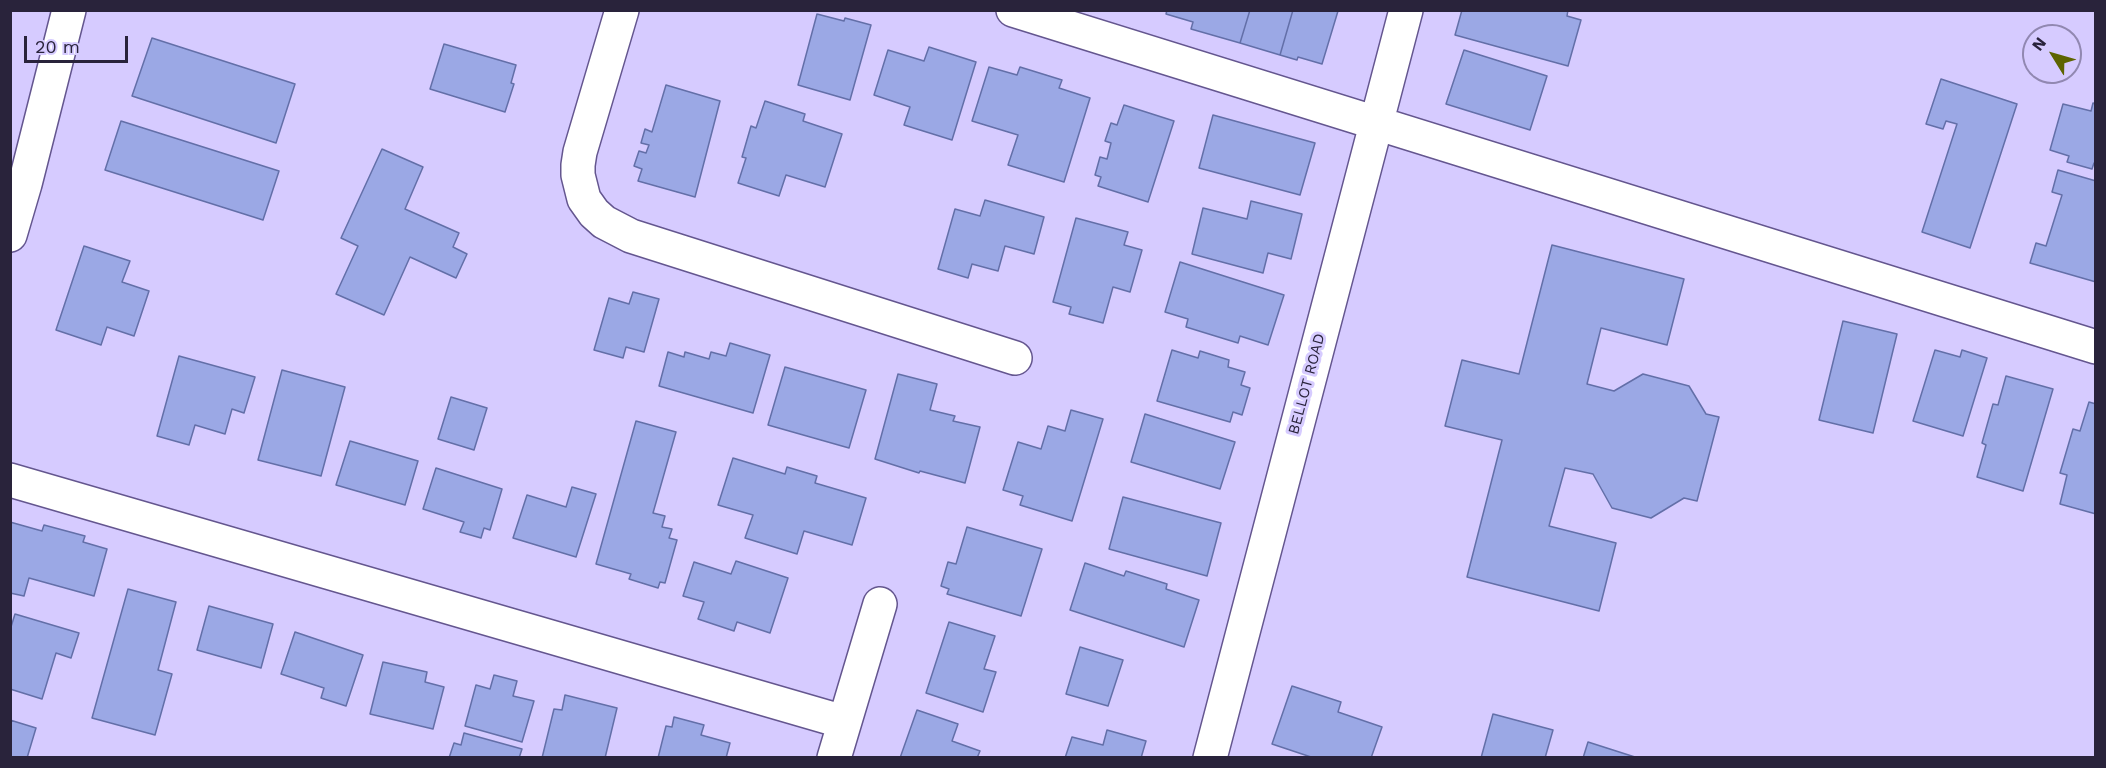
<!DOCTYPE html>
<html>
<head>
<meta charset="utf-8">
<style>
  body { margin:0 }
  #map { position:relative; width:2106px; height:768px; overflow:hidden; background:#d6cbff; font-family:"Work Sans",sans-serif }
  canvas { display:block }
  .frame { position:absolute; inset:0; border:12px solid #29233b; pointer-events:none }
  .north { position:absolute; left:2022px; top:24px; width:60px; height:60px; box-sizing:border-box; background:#d6cbff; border:2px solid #9188b1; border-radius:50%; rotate:307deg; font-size:16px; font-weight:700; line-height:24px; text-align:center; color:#29233b }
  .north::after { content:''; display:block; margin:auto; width:21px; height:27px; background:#5d6401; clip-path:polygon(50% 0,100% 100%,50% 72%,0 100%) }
  .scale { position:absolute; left:24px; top:36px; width:104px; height:27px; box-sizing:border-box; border:3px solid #29233b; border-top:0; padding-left:8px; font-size:18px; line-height:21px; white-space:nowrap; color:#29233b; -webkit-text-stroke:4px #d6cbff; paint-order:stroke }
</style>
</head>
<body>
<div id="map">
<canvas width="2106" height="768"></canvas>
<div class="frame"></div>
<div class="north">N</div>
<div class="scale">20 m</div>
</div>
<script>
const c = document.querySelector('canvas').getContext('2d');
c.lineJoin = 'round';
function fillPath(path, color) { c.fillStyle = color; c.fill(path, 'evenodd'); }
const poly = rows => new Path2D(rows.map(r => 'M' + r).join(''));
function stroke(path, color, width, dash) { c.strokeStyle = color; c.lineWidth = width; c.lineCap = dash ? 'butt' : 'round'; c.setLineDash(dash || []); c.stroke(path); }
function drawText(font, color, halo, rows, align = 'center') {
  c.font = font + ' "Work Sans",sans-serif'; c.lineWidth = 6; c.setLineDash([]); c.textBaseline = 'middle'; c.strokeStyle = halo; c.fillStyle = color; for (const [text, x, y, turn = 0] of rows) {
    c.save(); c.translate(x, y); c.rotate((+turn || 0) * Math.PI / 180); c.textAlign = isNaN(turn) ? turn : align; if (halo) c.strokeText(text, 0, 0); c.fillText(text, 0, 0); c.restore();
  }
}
const building = poly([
  [1167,10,1250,10,1240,43,1191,29,1193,22,1166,14,1167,10],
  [1250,10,1293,10,1280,55,1240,43,1250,10],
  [1293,10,1338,11,1322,64,1298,57,1297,60,1280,55,1293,10],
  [1462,10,1568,10,1567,16,1581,20,1568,66,1455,35,1462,10],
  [817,14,844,21,845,18,871,25,850,100,798,85,817,14],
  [152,38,295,84,276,143,132,96,152,38],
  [444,44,516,65,511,83,514,84,505,112,430,89,444,44],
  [929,47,976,62,952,140,904,125,910,107,874,95,888,50,924,61,929,47],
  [1464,50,1547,76,1530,130,1446,104,1464,50],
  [989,67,1017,75,1020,67,1062,80,1059,88,1090,98,1064,182,1008,165,1018,135,972,121,989,67],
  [1941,79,2017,104,1970,248,1922,232,1957,124,1946,121,1943,129,1926,124,1941,79],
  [666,85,720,101,695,197,638,181,642,169,634,166,639,151,646,153,649,145,641,143,645,129,652,132,666,85],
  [765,101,805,114,803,121,842,134,825,187,786,175,779,196,738,183,746,158,742,157,751,126,756,128,765,101],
  [2093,103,2096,104,2096,163,2094,163,2092,169,2067,162,2069,156,2050,150,2063,104,2091,111,2093,103],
  [1124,105,1174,121,1148,202,1098,186,1101,177,1095,175,1100,157,1107,159,1111,143,1105,141,1111,123,1117,125,1124,105],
  [1213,115,1315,143,1300,195,1199,168,1213,115],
  [121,121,279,171,263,220,105,170,121,121],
  [382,149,423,167,405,209,459,233,453,247,467,254,456,278,410,257,384,315,336,294,358,246,341,238,382,149],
  [2058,170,2096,181,2096,282,2030,263,2036,243,2046,246,2062,195,2052,192,2058,170],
  [985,200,1044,217,1034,254,1005,246,998,271,972,264,968,278,938,269,955,209,980,216,985,200],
  [1251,201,1302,214,1291,259,1268,253,1263,273,1192,254,1203,208,1247,219,1251,201],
  [1076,218,1128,232,1124,245,1142,250,1130,292,1113,287,1103,323,1069,314,1071,307,1053,302,1076,218],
  [1552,245,1684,279,1667,345,1601,328,1587,384,1614,391,1643,374,1689,386,1706,414,1719,417,1697,501,1684,498,1651,518,1612,508,1593,474,1565,468,1549,526,1616,543,1599,611,1467,577,1502,440,1445,426,1462,360,1519,374,1552,245],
  [84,246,130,261,122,282,149,291,134,336,107,327,101,345,56,330,84,246],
  [1180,262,1284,295,1268,345,1240,336,1238,343,1186,327,1188,319,1165,312,1180,262],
  [633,292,659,299,644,352,626,347,623,358,594,350,609,298,629,304,633,292],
  [1843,321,1897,334,1873,433,1819,420,1843,321],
  [730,343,770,355,753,413,659,386,668,352,684,357,685,352,709,359,711,352,726,356,730,343],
  [1172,350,1198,358,1200,351,1229,360,1228,367,1245,372,1241,385,1250,388,1242,415,1233,412,1230,422,1157,401,1172,350],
  [1935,350,1960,357,1962,350,1987,358,1963,436,1913,421,1935,350],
  [179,356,255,377,244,413,232,409,225,434,195,425,189,445,157,436,179,356],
  [785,367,866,390,849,448,768,425,785,367],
  [282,370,345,387,321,476,258,460,282,370],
  [898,374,937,384,930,410,955,416,953,421,980,427,965,483,920,471,919,473,875,459,898,374],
  [2006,376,2053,389,2023,491,1977,477,1986,445,1982,443,1993,404,1998,405,2006,376],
  [451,397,487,408,474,450,438,439,451,397],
  [2089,402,2096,404,2096,514,2060,504,2067,475,2060,473,2073,429,2080,431,2089,402],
  [1071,410,1103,419,1072,521,1020,505,1023,496,1003,490,1018,442,1041,449,1048,426,1065,431,1071,410],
  [1145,414,1235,442,1220,489,1131,462,1145,414],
  [636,421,676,432,653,513,665,516,662,527,672,529,669,538,677,540,665,583,660,582,658,588,629,579,631,574,596,564,636,421],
  [350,441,418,461,405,505,336,485,350,441],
  [733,458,785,474,787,467,817,476,815,483,866,498,852,545,804,531,797,554,745,538,753,515,718,505,733,458],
  [436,468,502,489,490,530,484,528,481,538,460,532,464,522,423,509,436,468],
  [572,487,596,494,576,557,513,538,527,495,566,507,572,487],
  [1123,497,1221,523,1207,576,1109,549,1123,497],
  [10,522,42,531,44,525,85,536,83,542,107,549,94,596,29,578,24,596,10,593,10,522],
  [967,527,1042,549,1021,616,947,594,949,589,941,586,948,562,956,564,967,527],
  [736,561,788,578,770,633,737,622,734,631,698,619,704,602,683,596,694,562,731,574,736,561],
  [1085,563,1124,576,1126,571,1167,584,1166,589,1199,600,1184,647,1070,610,1085,563],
  [128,589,176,602,158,670,172,674,155,735,92,718,128,589],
  [209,606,273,624,261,668,197,650,209,606],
  [15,614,79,633,71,658,56,653,42,699,10,689,10,630,15,614],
  [949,622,995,636,984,669,996,672,983,712,926,693,949,622],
  [295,632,363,655,346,706,321,698,324,688,281,674,295,632],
  [1080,647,1123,660,1108,706,1066,694,1080,647],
  [383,662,427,672,425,682,444,687,433,729,370,714,383,662],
  [494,675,517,681,513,696,534,701,522,742,465,726,476,685,490,689,494,675],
  [1292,686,1341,702,1338,712,1382,727,1371,758,1314,758,1272,744,1292,686],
  [565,695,617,708,605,758,542,758,554,709,562,710,565,695],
  [917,710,958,724,952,741,980,751,977,758,900,758,917,710],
  [1493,714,1553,730,1545,758,1481,758,1493,714],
  [674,717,704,725,701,735,730,743,726,758,658,758,666,726,672,727,674,717],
  [10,720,36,728,27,758,10,758,10,720],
  [1107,730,1146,741,1141,758,1065,758,1072,737,1103,745,1107,730],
  [464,733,522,749,519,758,449,758,454,743,461,745,464,733],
  [1588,742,1638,758,1583,758,1588,742]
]);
fillPath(building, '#9ba8e5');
stroke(building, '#636fa8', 1.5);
const minor = poly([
  [622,10,580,152,578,165,578,175,584,199,594,213,604,222,631,236,1015,358],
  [1013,10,2096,347],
  [10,480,844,722],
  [834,758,880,604],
  [1210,758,1406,10]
]);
const secondary = poly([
  [10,235,25,184,69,10]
]);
stroke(minor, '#64568f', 36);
stroke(secondary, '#64568f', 36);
stroke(minor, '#fff', 33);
stroke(secondary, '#fff', 33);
drawText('15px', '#29233b', '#d6cbff', [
  ["BELLOT ROAD",1307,384,-75]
]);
</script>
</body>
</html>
